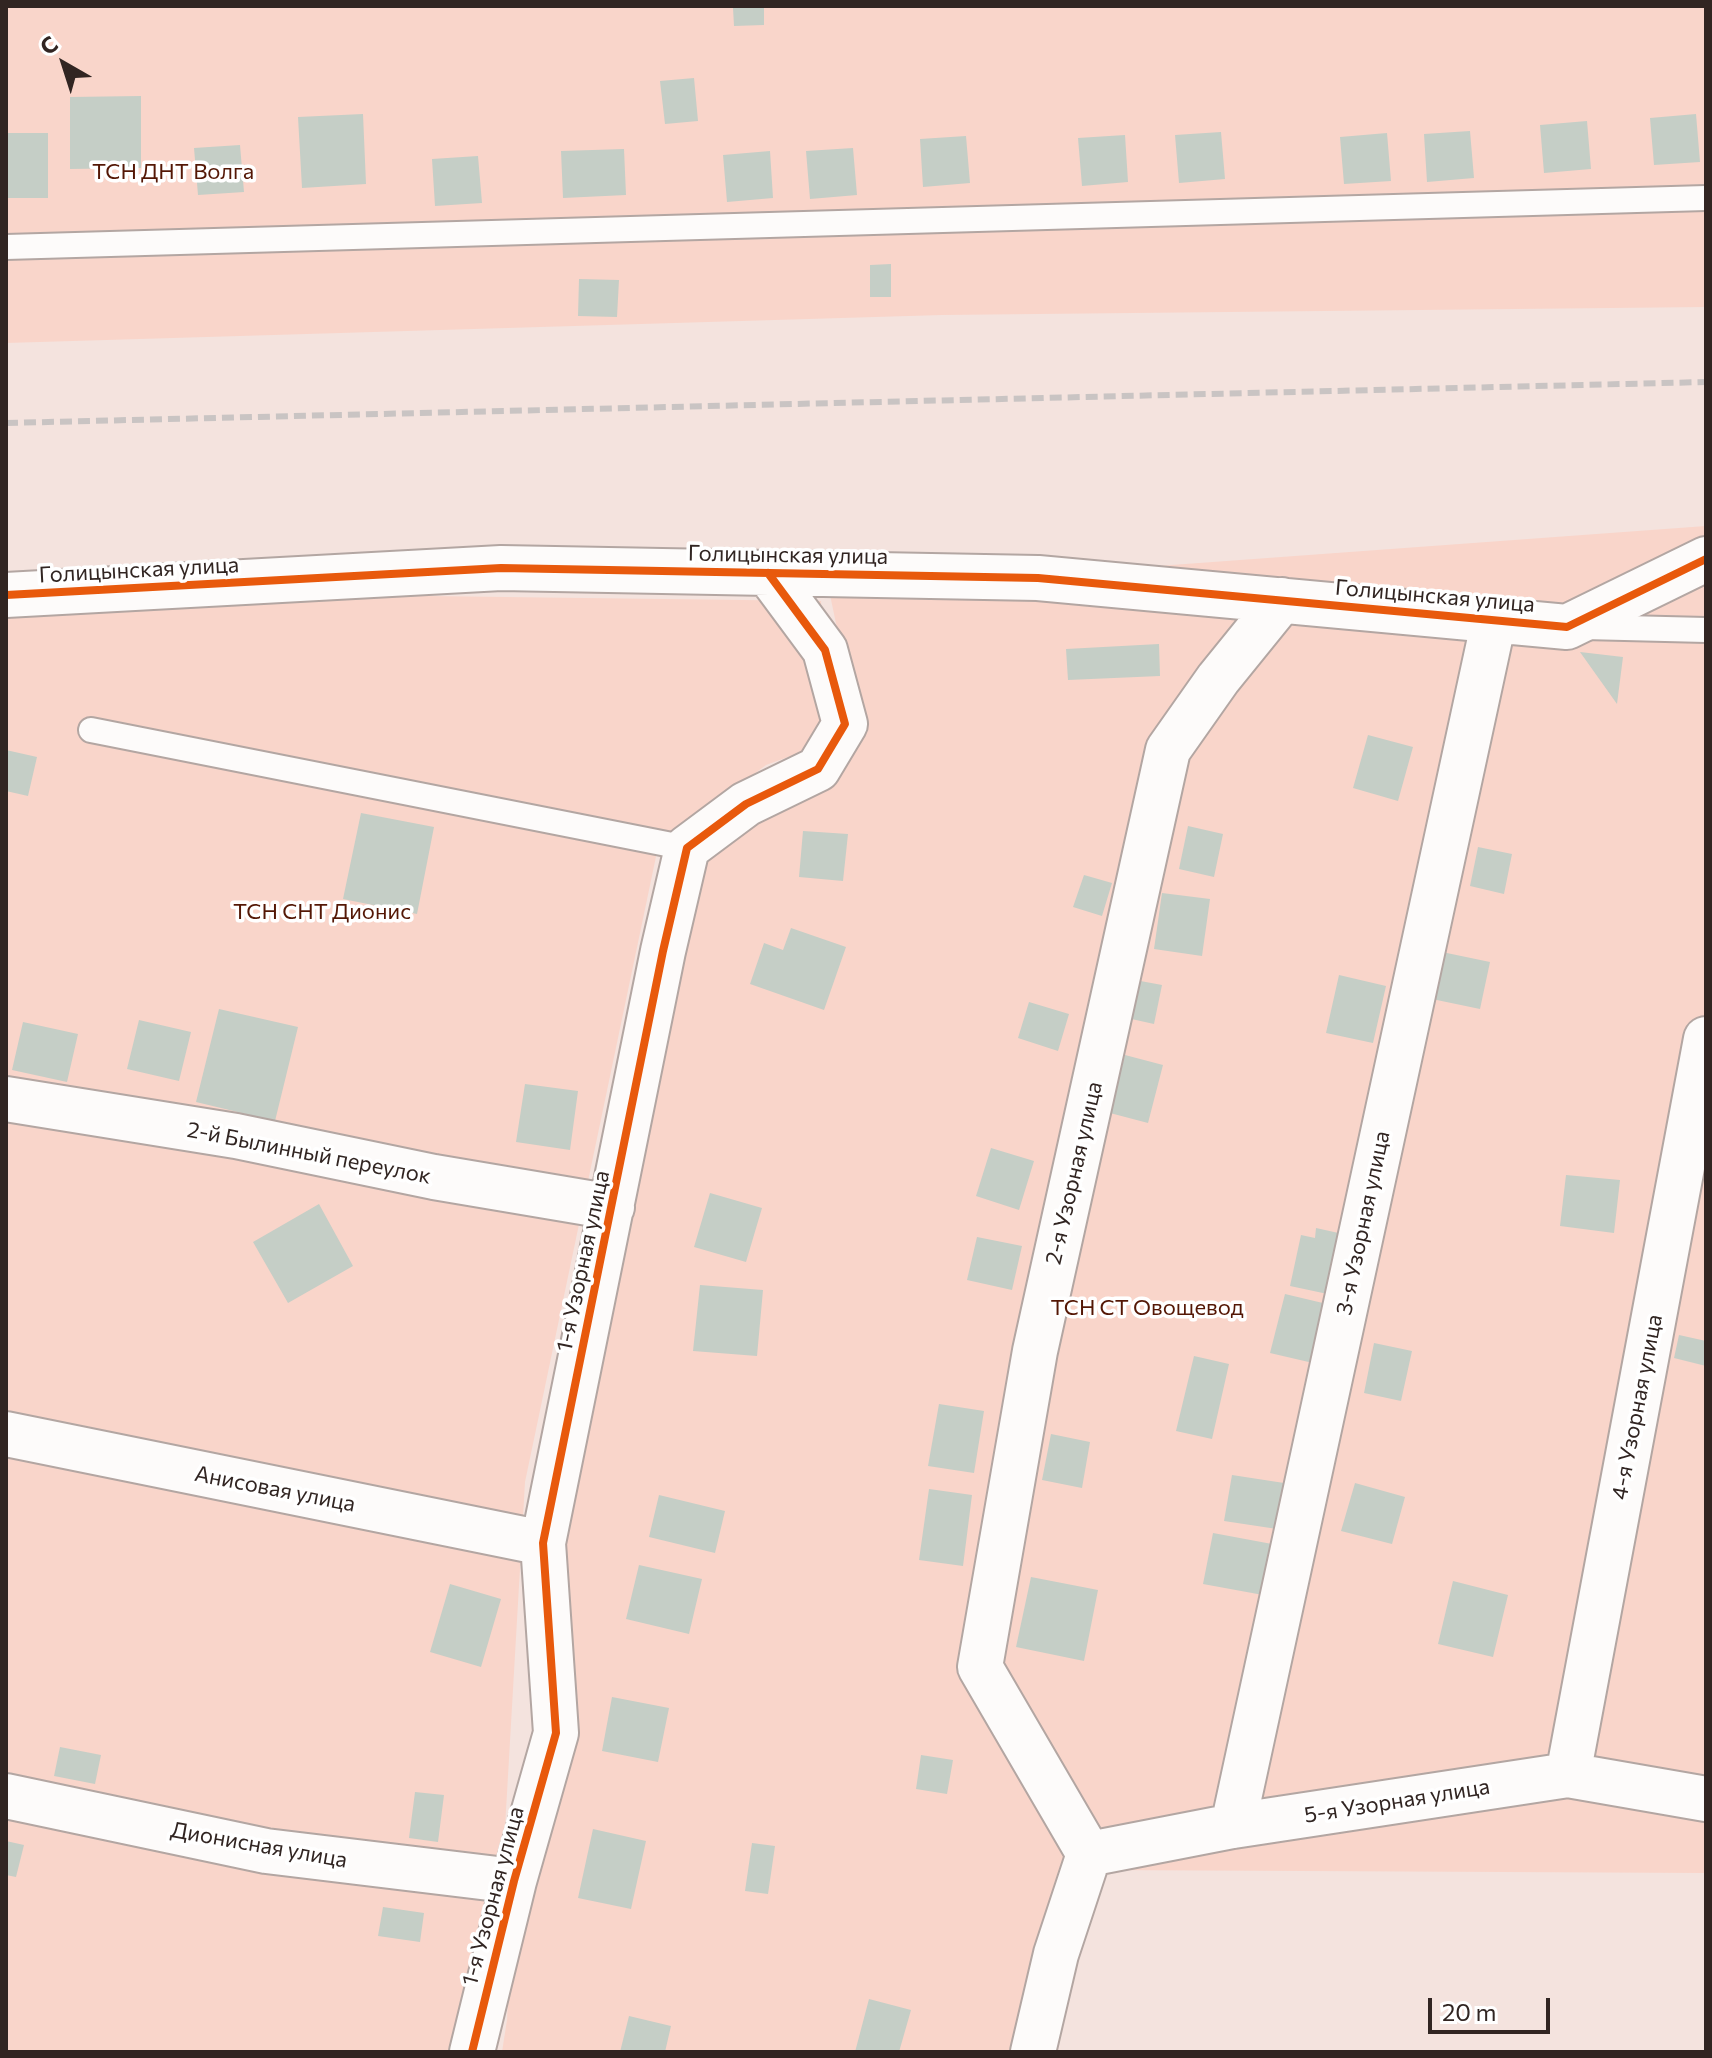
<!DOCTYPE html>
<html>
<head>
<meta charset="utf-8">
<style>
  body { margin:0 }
  #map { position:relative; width:1712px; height:2058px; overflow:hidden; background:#f4e3de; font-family:Commissioner,sans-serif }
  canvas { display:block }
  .frame { position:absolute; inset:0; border:8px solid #312522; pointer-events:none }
  .north { position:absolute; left:24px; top:24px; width:80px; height:80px; -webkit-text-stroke:6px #fff; paint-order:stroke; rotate:321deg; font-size:22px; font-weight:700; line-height:32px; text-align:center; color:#312522 }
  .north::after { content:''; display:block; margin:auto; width:28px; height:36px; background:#312522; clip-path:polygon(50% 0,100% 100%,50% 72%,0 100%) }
  .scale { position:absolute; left:1428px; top:1998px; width:122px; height:36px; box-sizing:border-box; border:4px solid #312522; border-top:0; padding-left:10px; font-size:24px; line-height:28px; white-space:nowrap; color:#312522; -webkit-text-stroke:6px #fff; paint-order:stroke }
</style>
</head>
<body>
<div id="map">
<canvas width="1712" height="2058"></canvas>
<div class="frame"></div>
<div class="north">С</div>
<div class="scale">20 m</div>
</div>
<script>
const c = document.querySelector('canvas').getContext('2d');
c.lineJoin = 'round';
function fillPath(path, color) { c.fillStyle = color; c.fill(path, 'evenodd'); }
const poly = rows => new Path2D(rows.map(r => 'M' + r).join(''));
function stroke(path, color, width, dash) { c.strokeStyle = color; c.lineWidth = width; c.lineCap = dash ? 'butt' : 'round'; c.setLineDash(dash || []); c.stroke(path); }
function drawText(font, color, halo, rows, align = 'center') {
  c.font = font + ' Commissioner,sans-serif'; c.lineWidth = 7; c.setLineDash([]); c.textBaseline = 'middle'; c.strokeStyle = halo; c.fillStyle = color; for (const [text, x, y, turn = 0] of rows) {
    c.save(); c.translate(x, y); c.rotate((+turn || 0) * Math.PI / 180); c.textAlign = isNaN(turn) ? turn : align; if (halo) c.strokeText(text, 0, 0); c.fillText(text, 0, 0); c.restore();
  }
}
fillPath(poly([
  [6,6,1706,6,1706,307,942,315,6,343],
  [1706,526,1706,1873,1099,1870,1055,2052,502,2052,507,2020,518,1814,538,1710,669,854,805,764,863,708,842,652,829,590],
  [426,596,821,601,827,700,810,749,766,765,658,847,525,1482,492,2052,6,2052,6,598]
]), '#f9d5ca');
fillPath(poly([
  [733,8,764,8,764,25,734,26],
  [694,78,698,121,665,124,660,81],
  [141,96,141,168,70,169,70,97],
  [363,114,366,184,302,188,298,117],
  [1696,114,1700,162,1654,165,1650,118],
  [1587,121,1591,169,1544,173,1540,125],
  [1470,131,1474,178,1427,182,1424,134],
  [1221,132,1225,179,1179,183,1175,135],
  [6,133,48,133,48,198,6,198],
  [1387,133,1391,181,1344,184,1340,137],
  [1125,135,1128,182,1082,186,1078,138],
  [966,136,970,183,923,187,920,139],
  [240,145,244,192,198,195,194,148],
  [853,148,857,195,810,199,806,151],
  [624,149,626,195,563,198,561,151],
  [770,151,773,198,727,202,723,155],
  [478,156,482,203,435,206,432,159],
  [891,264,891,297,870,297,870,265],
  [579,279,619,280,617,317,578,316],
  [1159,644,1160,676,1068,680,1066,649],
  [1580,652,1623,657,1617,704],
  [1368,735,1413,747,1398,801,1353,788],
  [6,750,37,757,28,796,6,791],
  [361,813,434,827,417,914,343,899],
  [1188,826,1223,834,1214,877,1179,869],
  [803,831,848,834,843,881,799,877],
  [1478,847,1512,854,1504,894,1470,886],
  [1084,875,1112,883,1102,916,1073,907],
  [1162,893,1210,899,1202,956,1154,949],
  [791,928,846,947,824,1010,750,984,764,943,783,950],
  [1442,952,1490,962,1480,1009,1432,999],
  [1339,975,1386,986,1373,1043,1326,1033],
  [1135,980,1162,985,1154,1024,1127,1018],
  [1029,1002,1069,1014,1058,1051,1018,1038],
  [219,1009,298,1027,275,1121,196,1102],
  [139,1020,191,1032,179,1081,127,1069],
  [23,1022,78,1034,67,1082,12,1070],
  [1125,1055,1163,1065,1148,1123,1110,1113],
  [525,1084,578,1091,570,1150,516,1142],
  [991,1148,1034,1161,1019,1210,976,1196],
  [1566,1175,1620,1180,1614,1233,1560,1226],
  [710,1193,762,1208,746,1262,694,1247],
  [319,1204,353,1266,288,1303,253,1242],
  [1316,1228,1343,1234,1337,1296,1290,1286,1301,1235,1315,1238],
  [977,1237,1022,1246,1012,1290,967,1280],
  [700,1285,763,1290,757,1356,693,1351],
  [1285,1294,1327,1304,1313,1363,1270,1353],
  [1679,1335,1706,1341,1706,1366,1674,1358],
  [1374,1343,1412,1351,1401,1401,1364,1393],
  [1194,1356,1229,1364,1212,1439,1176,1431],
  [939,1404,984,1411,974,1473,928,1466],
  [1051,1434,1090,1442,1082,1488,1042,1480],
  [1232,1475,1284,1483,1277,1529,1224,1521],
  [1355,1483,1405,1497,1392,1544,1341,1531],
  [929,1489,972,1495,963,1566,919,1560],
  [659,1495,725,1511,715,1553,649,1537],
  [1213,1533,1272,1544,1263,1595,1203,1584],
  [639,1565,702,1579,689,1634,626,1619],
  [1031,1577,1098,1590,1084,1661,1016,1647],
  [1453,1581,1508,1595,1493,1657,1438,1644],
  [450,1584,501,1599,481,1667,430,1652],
  [612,1697,669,1708,658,1762,602,1751],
  [60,1747,101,1755,95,1784,54,1776],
  [921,1755,953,1760,947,1794,916,1789],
  [415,1792,444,1795,438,1842,409,1838],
  [593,1829,646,1841,631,1909,578,1898],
  [6,1841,24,1845,16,1877,6,1875],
  [752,1843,775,1846,768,1894,745,1891],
  [383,1907,424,1913,420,1942,378,1936],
  [869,1999,911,2010,899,2052,855,2052],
  [629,2016,671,2026,665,2052,620,2052]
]), '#c5cec6');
const service = poly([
  [6,247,1706,198],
  [1584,627,1706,630],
  [91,730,687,848]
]);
const minor = poly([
  [6,595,501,568,1038,578,1567,627,1706,559],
  [6,1099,236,1136,434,1177,612,1207],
  [6,1434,543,1543],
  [1568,1775,1706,1039],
  [6,1796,266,1851,514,1881],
  [1233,1826,1494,620],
  [1089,1854,980,1667,1035,1351,1168,750,1218,679,1282,600],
  [1089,1854,1233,1826,1568,1775,1706,1799],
  [472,2052,514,1881,556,1733,543,1543,663,951,687,848,746,804,818,769,845,724,825,650,768,573],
  [1033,2052,1056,1954,1089,1854]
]);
stroke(service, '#b3a6a2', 28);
stroke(minor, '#b3a6a2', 48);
stroke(service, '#fdfbfa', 24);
stroke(minor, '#fdfbfa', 44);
stroke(poly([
  [6,423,1706,382]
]), '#c9c4c3', 6, [12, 6]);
stroke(poly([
  [6,595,501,568,1038,578,1567,627,1706,559],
  [472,2052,514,1881,556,1733,543,1543,663,951,687,848,746,804,818,769,845,724,825,650,768,573]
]), '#e8590c', 8);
drawText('22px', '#541705', '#fff', [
  ["ТСН ДНТ Волга",173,172],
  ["ТСН СНТ Дионис",322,912],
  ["ТСН СТ Овощевод",1147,1308]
]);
drawText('22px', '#312522', '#fff', [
  ["Голицынская улица",788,555,1],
  ["Голицынская улица",139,570,-3],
  ["Голицынская улица",1435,596,5],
  ["2-й Былинный переулок",309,1153,11],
  ["2-я Узорная улица",1074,1173,-77],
  ["3-я Узорная улица",1363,1223,-78],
  ["1-я Узорная улица",583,1261,-78],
  ["4-я Узорная улица",1637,1407,-79],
  ["Анисовая улица",275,1489,11],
  ["5-я Узорная улица",1397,1801,-9],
  ["Дионисная улица",259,1845,10],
  ["1-я Узорная улица",493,1896,-75]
]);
</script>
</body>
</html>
